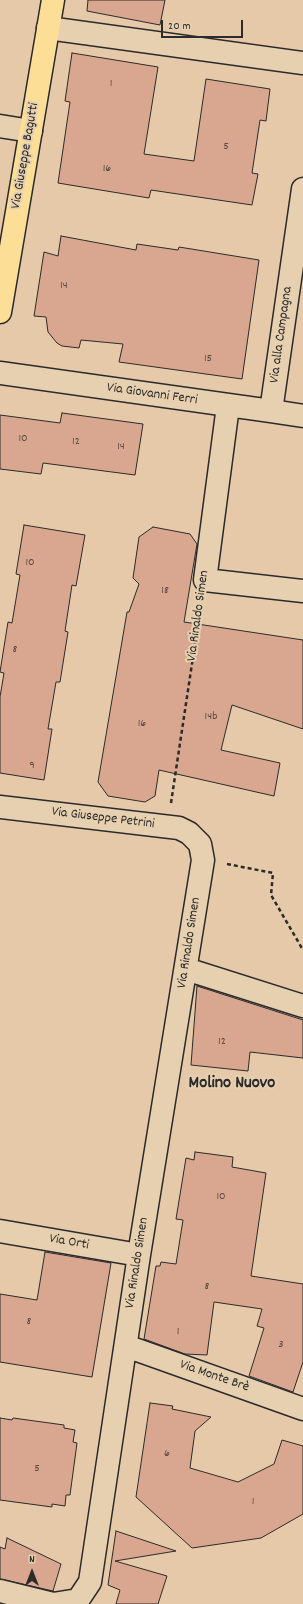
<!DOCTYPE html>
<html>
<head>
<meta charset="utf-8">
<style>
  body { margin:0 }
  #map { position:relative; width:303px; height:1604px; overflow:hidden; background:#e6c9a9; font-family:Dekko,sans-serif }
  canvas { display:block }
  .north { position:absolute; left:12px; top:1552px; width:40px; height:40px; -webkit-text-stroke:3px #e7d0af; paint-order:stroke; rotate:0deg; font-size:11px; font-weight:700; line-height:16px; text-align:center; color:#2b2b2b }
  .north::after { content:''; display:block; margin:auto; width:14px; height:18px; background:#2b2b2b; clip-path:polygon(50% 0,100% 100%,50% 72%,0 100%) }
  .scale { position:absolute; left:161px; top:20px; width:82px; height:18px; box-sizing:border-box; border:2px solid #2b2b2b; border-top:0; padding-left:5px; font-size:12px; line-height:14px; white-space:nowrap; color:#2b2b2b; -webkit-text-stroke:3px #e7d0af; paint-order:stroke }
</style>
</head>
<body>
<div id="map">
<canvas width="303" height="1604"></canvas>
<div class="north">N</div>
<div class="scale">20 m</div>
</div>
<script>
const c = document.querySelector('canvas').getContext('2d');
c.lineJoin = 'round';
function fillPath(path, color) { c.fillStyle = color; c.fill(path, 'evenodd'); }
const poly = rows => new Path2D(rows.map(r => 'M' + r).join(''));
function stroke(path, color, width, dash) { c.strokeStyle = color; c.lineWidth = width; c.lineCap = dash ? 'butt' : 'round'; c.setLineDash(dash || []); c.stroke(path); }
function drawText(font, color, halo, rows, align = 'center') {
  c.font = font + ' Dekko,sans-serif'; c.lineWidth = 4; c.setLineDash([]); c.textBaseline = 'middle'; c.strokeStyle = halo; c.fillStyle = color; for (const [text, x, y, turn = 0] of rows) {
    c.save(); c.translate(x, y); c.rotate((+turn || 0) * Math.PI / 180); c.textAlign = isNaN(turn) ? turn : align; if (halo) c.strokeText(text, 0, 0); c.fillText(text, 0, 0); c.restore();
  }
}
const building = poly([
  [88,0,165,0,160,25,87,11,88,0],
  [72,53,158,67,144,154,194,161,206,79,270,89,266,121,260,120,252,173,258,174,252,205,151,190,149,198,58,183,70,102,65,101,72,53],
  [61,236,136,250,137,244,178,250,179,247,259,260,242,379,119,362,123,344,81,340,79,348,62,346,57,343,48,332,46,317,34,316,44,252,58,256,61,236],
  [62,413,143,424,135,475,43,463,41,474,0,469,0,415,60,423,62,413],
  [24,525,85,535,76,586,72,585,65,631,68,632,60,682,56,682,48,729,52,729,44,780,0,773,0,697,4,673,0,672,8,622,12,623,20,575,16,574,24,525],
  [153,527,190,534,197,544,184,622,303,640,303,729,232,705,221,750,280,763,274,796,159,770,155,796,145,802,108,796,98,782,127,612,129,612,139,584,133,578,139,537,153,527],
  [197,986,303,1020,303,1058,250,1052,248,1071,191,1065,197,986],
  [195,1152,233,1157,232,1167,266,1173,251,1276,303,1284,303,1362,293,1392,249,1376,264,1328,257,1326,262,1309,214,1302,207,1355,185,1354,144,1339,156,1266,160,1266,161,1262,176,1264,183,1220,176,1219,186,1158,194,1160,195,1152],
  [45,1252,111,1263,92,1377,0,1362,0,1294,37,1300,45,1252],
  [150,1403,173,1406,172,1409,211,1417,195,1431,190,1468,238,1482,274,1464,282,1440,303,1446,303,1514,261,1538,192,1548,136,1497,150,1403],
  [0,1418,12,1420,13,1418,64,1425,64,1428,75,1430,73,1442,77,1443,70,1495,66,1495,65,1506,52,1504,52,1507,0,1500,0,1418],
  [116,1531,176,1551,115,1561,167,1576,158,1604,116,1604,120,1590,108,1585,116,1531],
  [7,1538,61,1564,53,1591,0,1579,0,1547,5,1549,7,1538]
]);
fillPath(building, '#d9a78f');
stroke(building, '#2b2b2b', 1);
const minor = poly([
  [48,28,303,63],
  [0,126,31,131],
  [0,373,271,411,303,416],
  [228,406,205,580,303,591],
  [271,411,303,189],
  [0,807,179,828,189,833,200,844,203,860,139,1255,90,1582,78,1600,53,1604,0,1591],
  [186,969,303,1006],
  [0,1231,139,1255],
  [126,1346,303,1409]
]);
const major = poly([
  [0,312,53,0]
]);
stroke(minor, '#2b2b2b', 25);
stroke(major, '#2b2b2b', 25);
stroke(poly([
  [171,803,201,604],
  [227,864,273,873,271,895,303,950]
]), '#2b2b2b', 2.5, [4, 3]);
stroke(minor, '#e7d0af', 22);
stroke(major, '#fcde96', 22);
drawText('12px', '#564a44', null, [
  ["1",111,84],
  ["5",226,147],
  ["16",107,169],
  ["14",64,286],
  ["15",208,359],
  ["10",23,439],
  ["12",76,442],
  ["14",121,447],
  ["10",30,563],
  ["18",165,591],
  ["8",15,650],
  ["14b",211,717],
  ["16",142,724],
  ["9",32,766],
  ["12",222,1042],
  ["10",221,1197],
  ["8",207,1287],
  ["8",29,1322],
  ["1",178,1332],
  ["3",281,1345],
  ["6",167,1454],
  ["5",37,1469],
  ["1",253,1502]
]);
drawText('14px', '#2b2b2b', '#e7d0af', [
  ["Via Giuseppe Bagutti",26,156,-80],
  ["Via alla Campagna",282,335,-82],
  ["Via Giovanni Ferri",152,395,8],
  ["Via Rinaldo Simen",199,616,-82],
  ["Via Giuseppe Petrini",103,819,7],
  ["Via Rinaldo Simen",190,943,-81],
  ["Via Orti",69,1243,10],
  ["Via Rinaldo Simen",138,1263,-81],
  ["Via Monte Brè",214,1377,19]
]);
drawText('bold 18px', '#2b2b2b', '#e7d0af', [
  ["Molino Nuovo",232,1085]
]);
</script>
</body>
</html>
